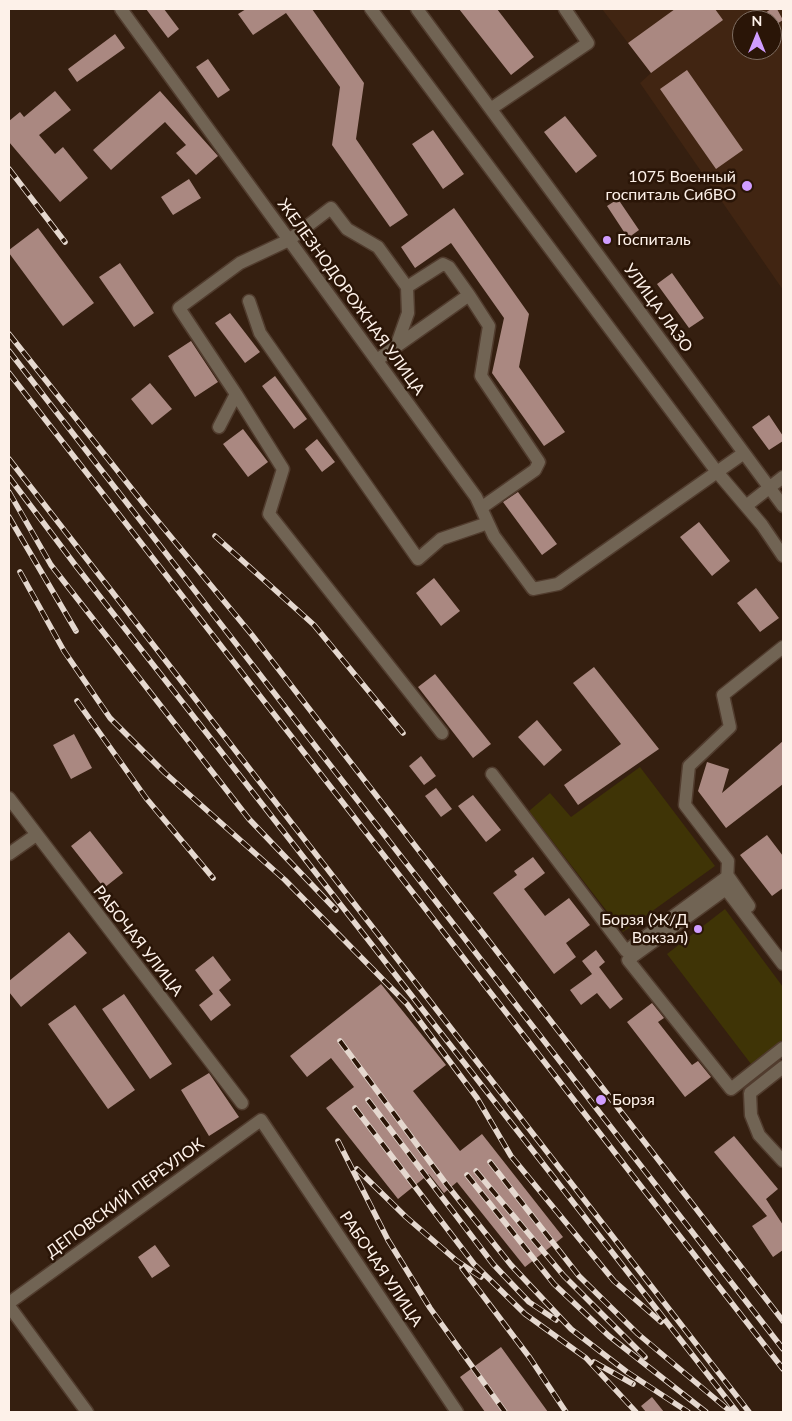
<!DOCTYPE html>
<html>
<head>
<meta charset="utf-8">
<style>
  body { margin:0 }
  #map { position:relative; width:792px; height:1421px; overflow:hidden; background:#351f10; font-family:Lato,sans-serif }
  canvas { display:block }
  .frame { position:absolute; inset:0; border:10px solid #fdf1e9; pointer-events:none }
  .north { position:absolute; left:732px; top:10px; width:50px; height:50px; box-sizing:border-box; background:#2a1507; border:1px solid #7e6d61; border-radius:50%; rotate:0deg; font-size:14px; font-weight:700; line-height:20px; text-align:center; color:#fdf1e9 }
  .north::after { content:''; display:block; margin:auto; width:18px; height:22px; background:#d09dff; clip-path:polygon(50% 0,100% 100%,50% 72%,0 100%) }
</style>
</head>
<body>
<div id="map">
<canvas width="792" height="1421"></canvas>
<div class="frame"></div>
<div class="north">N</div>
</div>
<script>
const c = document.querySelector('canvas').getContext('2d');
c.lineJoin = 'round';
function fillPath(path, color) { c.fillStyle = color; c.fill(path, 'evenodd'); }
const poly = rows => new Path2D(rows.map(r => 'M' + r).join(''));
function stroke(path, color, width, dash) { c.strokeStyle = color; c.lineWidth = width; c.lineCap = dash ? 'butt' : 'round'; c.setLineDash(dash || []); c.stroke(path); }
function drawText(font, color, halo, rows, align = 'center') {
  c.font = font + ' Lato,sans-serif'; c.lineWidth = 5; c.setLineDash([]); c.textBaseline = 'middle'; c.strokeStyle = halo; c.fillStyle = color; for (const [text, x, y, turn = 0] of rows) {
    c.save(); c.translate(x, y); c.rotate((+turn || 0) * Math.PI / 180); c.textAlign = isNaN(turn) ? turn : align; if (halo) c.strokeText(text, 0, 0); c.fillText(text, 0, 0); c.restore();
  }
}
fillPath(poly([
  [602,9,783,9,783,290,640,83,651,73],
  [742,20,772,20,772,50,742,50]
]), '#412512');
fillPath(poly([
  [640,767,715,866,623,932,529,811,550,793,571,817],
  [725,909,783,987,783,1041,751,1064,667,954]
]), '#3f3406');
fillPath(poly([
  [146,9,164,9,179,29,168,38],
  [246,9,312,9,364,83,356,139,408,215,390,227,332,145,340,87,286,13,253,35,238,14],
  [459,9,497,9,534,57,511,75],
  [675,9,715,9,723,20,651,73,628,43],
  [771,9,777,9,783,20,772,27,772,20,754,20],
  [115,34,125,48,77,82,68,69],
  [208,59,230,90,218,98,196,67],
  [687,70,743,150,716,169,660,89],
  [55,91,71,110,39,135,55,154,63,147,88,178,60,202,9,142,9,121,20,112,24,117],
  [160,91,218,156,196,175,176,153,186,145,165,122,111,170,93,150],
  [565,116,597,156,576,173,544,132],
  [433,130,464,174,443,189,412,144],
  [189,179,201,198,173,215,161,197],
  [618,199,639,230,628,238,607,206],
  [454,208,529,314,519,367,565,432,544,446,492,373,504,318,451,243,415,268,401,247],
  [38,228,94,303,63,326,9,253,9,250],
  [120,263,154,313,134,327,99,277],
  [672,273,704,318,689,328,657,284],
  [230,313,260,352,245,363,215,323],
  [191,341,218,382,195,397,168,356],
  [275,376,307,419,294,429,262,386],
  [150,383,172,409,152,425,131,399],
  [769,415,783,436,783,441,769,450,752,427],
  [243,429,268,462,248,477,223,444],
  [317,439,335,462,322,472,305,449],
  [518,492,557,544,542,555,503,502],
  [699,522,730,561,712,576,680,537],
  [434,578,460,611,441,626,416,593],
  [756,588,779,618,760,632,737,603],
  [594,667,659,749,578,805,564,785,621,744,573,683],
  [435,674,491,744,473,758,418,687],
  [537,720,562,750,544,766,518,737],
  [74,734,92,768,71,779,53,745],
  [783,741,783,784,726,828,698,791,707,762,729,769,722,793],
  [421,756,436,776,424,785,409,766],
  [436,788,452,809,441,817,425,796],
  [473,795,501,830,486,842,458,806],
  [90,831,123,873,104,888,71,846],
  [767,835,783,856,783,888,772,896,740,855],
  [533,857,545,873,524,889,545,916,569,898,590,925,566,943,576,957,554,974,493,893,517,875,514,871],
  [69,932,87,953,21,1007,9,992,9,981],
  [596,950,605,962,599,967,623,999,610,1009,597,993,581,1005,570,990,592,974,582,961],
  [213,956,231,980,219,990,231,1005,211,1021,199,1005,213,994,195,970],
  [381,984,446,1065,413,1091,460,1151,482,1134,563,1237,525,1267,457,1182,444,1193,429,1174,398,1199,326,1108,354,1087,331,1058,307,1077,290,1056],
  [124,994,172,1064,150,1079,102,1009],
  [652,1003,664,1018,658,1022,692,1065,698,1061,711,1077,685,1097,627,1022],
  [75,1005,135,1090,108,1109,48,1024],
  [209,1073,239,1117,209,1136,181,1090],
  [734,1136,778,1189,766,1199,783,1225,783,1250,773,1257,752,1226,767,1216,714,1152],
  [155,1245,170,1266,152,1278,138,1257],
  [501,1347,548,1412,485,1412,460,1377],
  [652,1397,664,1412,646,1412,641,1406]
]), '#aa8881');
const minor = poly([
  [121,9,476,497,494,536,533,589,558,584,744,453],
  [371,9,717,472,762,525,783,556],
  [417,9,783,506],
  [492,108,588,43,565,9],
  [469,295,489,326,481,376,539,462,535,470,481,508],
  [249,301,260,333,418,559,441,539,488,523],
  [396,347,408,313,407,287],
  [236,394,283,469,269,514,442,733],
  [219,427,236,394,179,308,240,263,289,240,331,208,347,229,378,247,407,287,443,264,449,267,469,295,377,360],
  [746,506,783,477],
  [492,774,626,951,728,876,749,906],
  [9,798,242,1103],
  [9,854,36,835],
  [727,882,728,861,685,805,689,766,730,727,723,695,783,647],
  [783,964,726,889,628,960,731,1089,783,1048],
  [783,1067,750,1093,751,1115,759,1135,783,1161],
  [9,1303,261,1120,457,1412],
  [9,1306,87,1412]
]);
stroke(minor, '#513c2e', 15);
stroke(minor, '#716454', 12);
const rail = poly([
  [9,169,65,242],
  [9,334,147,508,252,635,783,1321],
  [9,351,783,1349],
  [9,373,783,1369],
  [9,459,749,1412],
  [9,477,76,566,737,1412],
  [9,492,51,565,249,819,336,910],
  [9,517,76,631],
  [215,536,314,625,403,733],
  [20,572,64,651,110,718,165,773,285,880,407,1004,477,1098,511,1156,614,1281,661,1322],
  [77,701,146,798,213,878],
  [340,1041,447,1185,511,1265,571,1329,627,1372,688,1412],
  [368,1100,493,1264,529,1302,556,1320],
  [355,1108,474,1264,525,1314,586,1358,636,1412],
  [338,1141,388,1240,430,1308,505,1412],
  [490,1162,579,1276,638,1334,731,1412],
  [357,1169,406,1217,457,1261,481,1277],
  [476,1171,564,1276,645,1357],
  [467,1175,554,1284,609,1336,706,1412],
  [462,1268,530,1358,566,1412],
  [594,1362,633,1384]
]);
stroke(rail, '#e5d8cf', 5.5);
stroke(rail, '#2a1507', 4, [11]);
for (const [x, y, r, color] of [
  [747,186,6,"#d09dff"],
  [607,240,5,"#d09dff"],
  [698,929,5,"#d09dff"],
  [601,1100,6,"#d09dff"]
]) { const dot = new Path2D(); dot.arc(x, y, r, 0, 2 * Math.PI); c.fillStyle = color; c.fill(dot); stroke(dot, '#2a1507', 2); }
drawText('16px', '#fdf1e9', '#2a1507', [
  ["1075 Военный",736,177],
  ["госпиталь СибВО",736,195],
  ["Госпиталь",617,240,"left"],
  ["Борзя (Ж/Д",688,920],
  ["Вокзал)",688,938],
  ["Борзя",612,1100,"left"]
], 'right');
drawText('16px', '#fdf1e9', '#2a1507', [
  ["ЖЕЛЕЗНОДОРОЖНАЯ УЛИЦА",351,297,54],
  ["УЛИЦА ЛАЗО",658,308,54],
  ["РАБОЧАЯ УЛИЦА",138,941,52],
  ["ДЕПОВСКИЙ ПЕРЕУЛОК",125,1198,-36],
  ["РАБОЧАЯ УЛИЦА",381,1269,56]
]);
</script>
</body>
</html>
